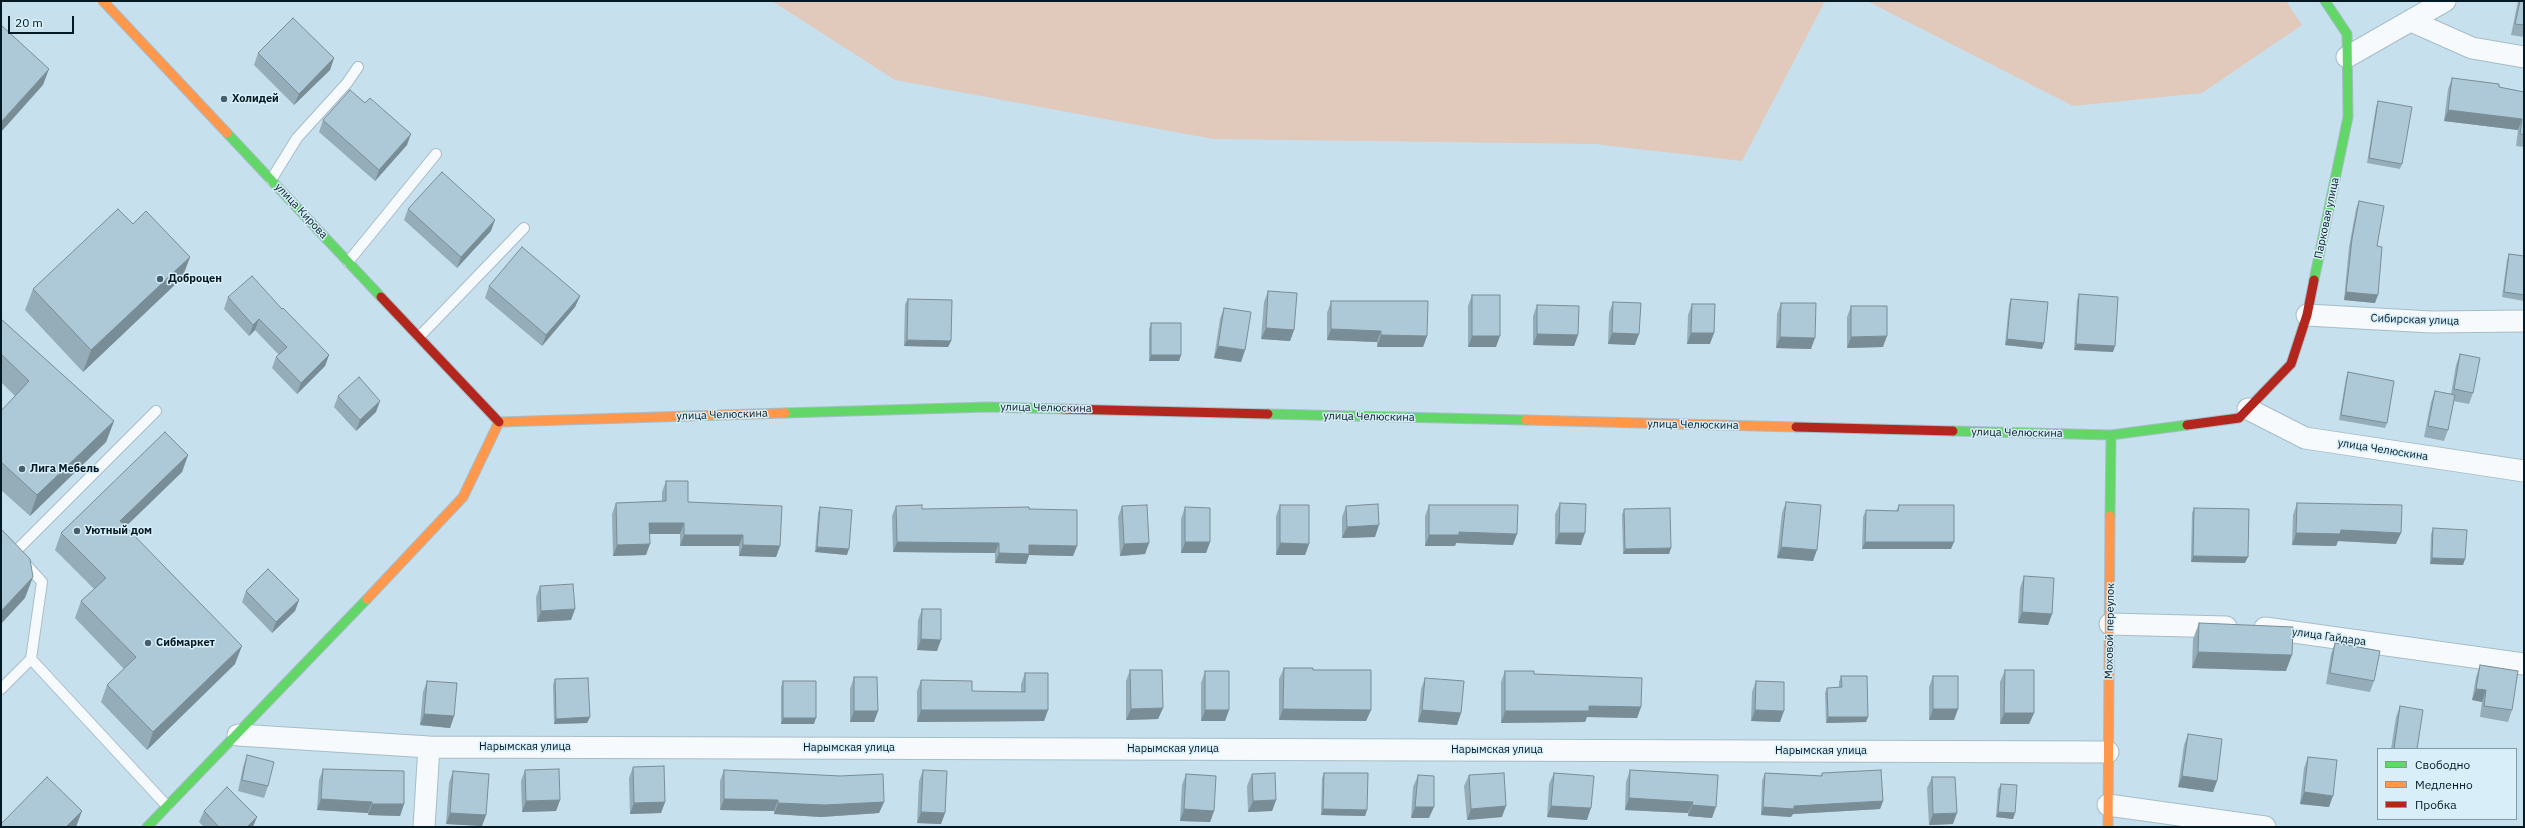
<!DOCTYPE html>
<html>
<head>
<meta charset="utf-8">
<style>
  body { margin:0 }
  #map { position:relative; width:2525px; height:828px; overflow:hidden; background:#c7e0ed; font-family:"IBM Plex Sans",sans-serif }
  canvas { display:block }
  .frame { position:absolute; inset:0; border:2px solid #031a24; pointer-events:none }
  .legend { position:absolute; left:2377px; top:748px; width:140px; height:72px; box-sizing:border-box; background:#d8effa; border:1px solid #839aa4; margin:0; padding:5px 7px; list-style:none; font-size:12px; color:#031a24 }
  .legend li { display:flex; align-items:center; gap:8px; height:20px }
  .legend b { width:20px; border:1px solid #839aa4 }
  .scale { position:absolute; left:8px; top:16px; width:66px; height:18px; box-sizing:border-box; border:2px solid #031a24; border-top:0; padding-left:5px; font-size:12px; line-height:14px; white-space:nowrap; color:#031a24; -webkit-text-stroke:3px #d8effa; paint-order:stroke }
</style>
</head>
<body>
<div id="map">
<canvas width="2525" height="828"></canvas>
<div class="frame"></div>
<ul class="legend">
<li><b style="height:5px;background:#63d668"></b>Свободно</li>
<li><b style="height:5px;background:#ff974d"></b>Медленно</li>
<li><b style="height:5px;background:#b3261e"></b>Пробка</li>
</ul>
<div class="scale">20 m</div>
</div>
<script>
const c = document.querySelector('canvas').getContext('2d');
c.lineJoin = 'round';
function fillPath(path, color) { c.fillStyle = color; c.fill(path, 'evenodd'); }
const poly = rows => new Path2D(rows.map(r => 'M' + r).join(''));
function stroke(path, color, width, dash) { c.strokeStyle = color; c.lineWidth = width; c.lineCap = dash ? 'butt' : 'round'; c.setLineDash(dash || []); c.stroke(path); }
function drawText(font, color, halo, rows, align = 'center') {
  c.font = font + ' "IBM Plex Sans",sans-serif'; c.lineWidth = 3; c.setLineDash([]); c.textBaseline = 'middle'; c.strokeStyle = halo; c.fillStyle = color; for (const [text, x, y, turn = 0] of rows) {
    c.save(); c.translate(x, y); c.rotate((+turn || 0) * Math.PI / 180); c.textAlign = isNaN(turn) ? turn : align; if (halo) c.strokeText(text, 0, 0); c.fillText(text, 0, 0); c.restore();
  }
}
fillPath(poly([
  [772,1,1825,1,1742,161,1595,144,1213,139,895,80],
  [1867,1,2286,1,2302,25,2202,93,2073,106]
]), '#e1c9bc');
const lane = poly([
  [271,180,297,138,347,83,358,67],
  [348,262,436,154],
  [419,337,524,228],
  [15,552,156,411],
  [23,561,42,582,31,659],
  [1,689,31,659,167,806]
]);
const street = poly([
  [2411,21,2472,48,2524,57],
  [2347,57,2445,1],
  [2307,315,2431,322,2524,321],
  [2248,409,2305,438,2524,471],
  [2110,624,2226,627],
  [2265,628,2524,664],
  [238,735,429,747,2108,752],
  [2108,805,2265,827],
  [424,827,429,747]
]);
const fast = poly([
  [227,133,381,297],
  [2314,280,2348,117,2347,34,2325,1],
  [785,413,988,407,1064,409],
  [1268,414,1526,420],
  [1953,431,2111,435,2187,425],
  [2110,516,2111,435],
  [147,827,367,599]
]);
const slow = poly([
  [103,1,227,133],
  [1526,420,1796,427],
  [499,422,785,413],
  [367,599,463,497,499,422],
  [2108,827,2110,516]
]);
const jam = poly([
  [381,297,499,422],
  [1064,409,1268,414],
  [2187,425,2239,418,2291,364,2307,315,2314,280],
  [1796,427,1953,431]
]);
stroke(lane, '#a6bdc8', 12);
stroke(street, '#a6bdc8', 23);
stroke(fast, '#a6bdc8', 11);
stroke(slow, '#a6bdc8', 11);
stroke(jam, '#a6bdc8', 11);
stroke(lane, '#f7fafc', 10);
stroke(street, '#f7fafc', 21);
stroke(fast, '#63d668', 9);
stroke(slow, '#ff974d', 9);
stroke(jam, '#b3261e', 9);
fillPath(poly([
  [2518,1,2524,1,2524,37,2511,35],
  [258,53,334,58,330,70,294,105,254,65],
  [2452,78,2524,92,2524,147,2516,146,2518,130,2444,121,2448,89],
  [2378,101,2402,164,2400,169,2367,163,2376,107],
  [323,120,407,145,375,181,319,132],
  [2359,201,2377,246,2375,303,2344,300,2349,247,2356,209],
  [408,209,491,231,457,268,404,220],
  [133,224,190,257,182,278,83,372,25,310,33,289],
  [2509,254,2524,256,2524,301,2502,297,2507,260],
  [489,286,580,296,575,307,542,346,485,298],
  [1268,291,1294,330,1290,341,1261,339,1264,302],
  [2079,294,2113,352,2074,350,2077,300],
  [1472,295,1496,347,1468,347,1468,306],
  [228,297,282,309,329,355,325,366,297,394,272,368,276,357,279,355,255,330,249,336,224,309],
  [908,299,951,341,948,347,904,346,905,304],
  [2011,299,2044,343,2042,349,2005,345,2009,304],
  [1331,301,1427,336,1423,347,1377,347,1377,342,1327,340,1327,313],
  [1613,302,1635,345,1608,344,1609,313],
  [1781,303,1811,349,1776,348,1777,314],
  [1692,304,1710,344,1687,344,1688,315],
  [1537,305,1578,335,1574,346,1533,345,1533,316],
  [1851,306,1883,347,1847,348,1847,317],
  [1224,308,1245,350,1241,362,1214,358,1220,319],
  [1,319,114,421,106,442,30,516,1,490,1,411,15,396,1,382],
  [1151,323,1181,355,1179,361,1149,361,1149,329],
  [2460,354,2473,393,2469,404,2453,401,2448,430,2444,441,2424,437,2431,402,2435,391,2451,394,2456,365],
  [2348,372,2387,423,2385,428,2339,420,2346,378],
  [338,396,376,412,356,431,334,407],
  [188,455,182,472,125,527,235,664,147,750,101,702,107,685,124,669,75,618,81,601,94,589,55,550,61,533],
  [666,481,688,502,780,546,776,557,739,556,739,546,680,546,680,534,650,534,646,555,613,556,612,514,616,503,662,501,662,492],
  [1786,502,1813,561,1777,558,1782,513],
  [1560,503,1581,545,1555,544,1555,514],
  [2297,503,2396,544,2338,541,2336,546,2292,545,2293,515],
  [1280,505,1309,544,1305,555,1276,555,1276,516],
  [1429,505,1513,545,1456,543,1455,546,1425,546,1425,516],
  [1899,505,1951,549,1862,549,1863,517,1866,510,1896,511],
  [896,506,922,509,1029,509,1077,546,1073,556,1029,555,1026,564,995,563,995,553,893,552,892,516],
  [1122,506,1149,543,1145,554,1120,556,1118,517],
  [1346,506,1375,537,1342,538,1342,517],
  [820,507,847,555,815,552,818,513],
  [1185,507,1210,542,1206,553,1181,553,1181,519],
  [2194,508,2245,563,2191,562,2192,513],
  [1624,509,1671,548,1669,554,1623,554,1622,515],
  [2433,528,2465,559,2463,565,2430,564,2431,534],
  [2024,576,2052,614,2048,625,2018,623,2020,588],
  [540,586,575,609,571,620,537,622,536,597],
  [246,591,299,600,295,611,272,633,242,602],
  [922,609,937,651,917,650,918,620],
  [2199,623,2286,671,2192,668,2193,639],
  [2335,643,2374,681,2370,692,2326,684,2331,654],
  [2480,665,2512,710,2508,722,2480,717,2482,702,2472,700,2476,677],
  [1284,668,1313,670,1371,710,1366,721,1279,720,1279,679],
  [1130,670,1163,708,1158,719,1126,720,1126,681],
  [2005,670,2034,713,2029,724,2000,724,2000,682],
  [1205,671,1229,710,1225,721,1201,721,1201,683],
  [1505,671,1534,674,1641,707,1637,718,1587,717,1585,722,1501,723,1501,682],
  [1025,673,1048,710,1044,721,917,722,917,691,921,680,972,691,1021,692,1021,684],
  [1841,676,1866,722,1826,723,1825,693,1827,688,1839,687,1839,682],
  [1933,676,1958,709,1954,720,1929,720,1929,687],
  [854,677,878,711,874,722,850,722,850,689],
  [1425,678,1461,713,1457,725,1418,722,1421,689],
  [555,679,590,717,587,723,554,724,553,685],
  [427,681,454,716,450,728,420,725,423,692],
  [783,681,814,724,781,724,781,687],
  [1756,681,1780,722,1751,721,1752,692],
  [2400,706,2417,749,2391,749,2396,717],
  [2188,734,2217,781,2213,792,2178,787,2184,745],
  [247,755,268,786,264,798,238,791,243,767],
  [2308,757,2329,807,2300,804,2304,768],
  [633,767,665,802,661,813,630,814,629,778],
  [323,769,404,804,400,816,368,815,368,813,317,810,319,780],
  [525,770,560,800,556,811,522,812,521,781],
  [724,770,884,802,879,813,821,817,774,814,774,811,720,810,720,781],
  [923,770,945,813,941,824,917,823,919,781],
  [1630,770,1718,775,1712,818,1688,816,1688,813,1625,810,1626,782],
  [453,771,486,815,482,826,446,824,449,783],
  [1324,773,1367,810,1365,816,1321,815,1322,778],
  [1554,773,1587,820,1547,817,1549,784],
  [1765,773,1821,776,1822,773,1883,801,1880,809,1793,814,1791,817,1761,815,1762,781],
  [1186,774,1214,811,1210,822,1180,821,1182,785],
  [1252,774,1276,800,1272,811,1248,812,1247,786],
  [1418,775,1429,818,1411,818,1413,787],
  [1469,775,1502,817,1467,820,1464,786],
  [1932,777,1953,824,1929,825,1927,788],
  [2001,784,2015,813,2013,819,1996,817,1998,789],
  [204,811,253,827,204,827,199,822]
]), '#95adb9');
fillPath(poly([
  [334,58,330,70,294,105,299,94],
  [49,69,43,85,1,132,1,122],
  [2448,110,2522,119,2518,130,2444,121],
  [411,134,407,145,375,181,379,170],
  [495,220,491,231,457,268,461,257],
  [190,257,182,278,83,372,91,350],
  [2346,292,2378,295,2375,303,2344,300],
  [580,296,575,307,542,346,546,335],
  [259,319,255,330,249,336,253,325],
  [1266,328,1294,330,1290,341,1261,339],
  [1331,329,1381,331,1377,342,1327,340],
  [1612,333,1639,334,1635,345,1608,344],
  [1691,333,1714,333,1710,344,1687,344],
  [1537,334,1578,335,1574,346,1533,345],
  [1381,335,1427,336,1423,347,1377,347],
  [1472,336,1500,336,1496,347,1468,347],
  [1887,336,1883,347,1847,348,1851,337],
  [1780,337,1815,338,1811,349,1776,348],
  [2007,339,2044,343,2042,349,2005,345],
  [907,340,951,341,948,347,904,346],
  [2076,344,2115,346,2113,352,2074,350],
  [1218,346,1245,350,1241,362,1214,358],
  [329,355,325,366,297,394,301,383],
  [1151,355,1181,355,1179,361,1149,361],
  [380,401,376,412,356,431,360,420],
  [114,421,106,442,30,516,37,495],
  [188,455,182,472,114,538,120,521],
  [649,523,684,523,680,534,645,534],
  [1379,525,1375,537,1342,538,1347,527],
  [2341,530,2401,533,2396,544,2338,541,2336,546,2292,545,2296,533],
  [1459,532,1517,534,1513,545,1456,543,1455,546,1425,546,1429,535],
  [1559,533,1585,533,1581,545,1555,544],
  [684,535,743,535,739,546,680,546],
  [897,542,999,543,995,553,893,552],
  [1185,542,1210,542,1206,553,1181,553],
  [1865,542,1954,542,1951,549,1862,549],
  [1149,543,1145,554,1120,556,1124,544],
  [1280,543,1309,544,1305,555,1276,555],
  [650,544,646,555,613,556,617,545],
  [743,545,780,546,776,557,739,556],
  [1029,545,1077,546,1073,556,1029,555,1026,564,995,563,999,553],
  [817,547,849,549,847,555,815,552],
  [1781,547,1817,550,1813,561,1777,558],
  [1671,548,1669,554,1623,554,1625,549],
  [2193,556,2248,557,2245,563,2191,562],
  [2432,558,2465,559,2463,565,2430,564],
  [33,577,25,598,1,624,1,611],
  [299,600,295,611,272,633,276,622],
  [575,609,571,620,537,622,541,611],
  [2022,612,2052,614,2048,625,2018,623],
  [921,639,941,640,937,651,917,650],
  [242,646,235,664,147,750,153,732],
  [2198,652,2292,655,2286,671,2192,668],
  [2476,689,2486,690,2482,702,2472,700],
  [1589,706,1641,707,1637,718,1587,717,1585,722,1501,723,1505,711],
  [1163,708,1158,719,1126,720,1131,709],
  [1283,709,1371,710,1366,721,1279,720],
  [1933,709,1958,709,1954,720,1929,720],
  [921,710,1048,710,1044,721,917,722],
  [1205,710,1229,710,1225,721,1201,721],
  [1422,710,1461,713,1457,725,1418,722],
  [1755,710,1784,711,1780,722,1751,721],
  [854,711,878,711,874,722,850,722],
  [2004,713,2034,713,2029,724,2000,724],
  [424,714,454,716,450,728,420,725],
  [590,717,587,723,554,724,556,719],
  [1828,717,1868,717,1866,722,1826,723],
  [783,718,816,718,814,724,781,724],
  [2182,776,2217,781,2213,792,2178,787],
  [2304,792,2333,796,2329,807,2300,804],
  [1629,798,1693,802,1688,813,1625,810],
  [321,799,372,802,368,813,317,810],
  [724,799,778,800,774,811,720,810],
  [560,800,556,811,522,812,526,801],
  [1276,800,1272,811,1248,812,1253,801],
  [1883,801,1880,809,1793,814,1791,817,1761,815,1763,807],
  [665,802,661,813,630,814,634,803],
  [884,802,879,813,821,817,774,814,778,803],
  [372,804,404,804,400,816,368,815],
  [1692,805,1716,807,1712,818,1688,816],
  [1506,806,1502,817,1467,820,1471,809],
  [1551,806,1591,808,1587,820,1547,817],
  [1415,807,1434,807,1429,818,1411,818],
  [1184,809,1214,811,1210,822,1180,821],
  [1323,809,1367,810,1365,816,1321,815],
  [82,811,76,827,66,827],
  [921,812,945,813,941,824,917,823],
  [1998,812,2015,813,2013,819,1996,817],
  [450,813,486,815,482,826,446,824],
  [1957,813,1953,824,1929,825,1933,814],
  [257,817,253,827,247,827]
]), '#798d96');
const building = poly([
  [2520,1,2524,1,2524,25,2515,24,2520,1],
  [293,18,334,58,299,94,258,53,293,18],
  [1,25,49,69,1,122,1,25],
  [2452,78,2499,84,2499,87,2524,92,2524,135,2520,134,2522,119,2448,110,2452,78],
  [350,90,365,103,370,98,411,134,379,170,323,120,350,90],
  [2378,101,2412,107,2402,164,2369,158,2378,101],
  [442,172,495,220,461,257,408,209,442,172],
  [2359,201,2384,206,2377,246,2382,247,2378,295,2346,292,2352,239,2359,201],
  [118,209,133,224,146,211,190,257,91,350,33,289,118,209],
  [522,247,580,296,546,335,489,286,522,247],
  [2509,254,2524,256,2524,295,2504,292,2509,254],
  [252,276,282,309,283,308,329,355,301,383,276,357,287,347,259,319,253,325,228,297,252,276],
  [1268,291,1297,293,1294,330,1266,328,1268,291],
  [2079,294,2118,297,2115,346,2076,344,2079,294],
  [1472,295,1500,295,1500,336,1472,336,1472,295],
  [908,299,952,300,951,341,907,340,908,299],
  [2011,299,2048,302,2044,343,2007,339,2011,299],
  [1331,301,1428,301,1427,336,1381,335,1381,331,1331,329,1331,301],
  [1613,302,1641,303,1639,334,1612,333,1613,302],
  [1781,303,1816,303,1815,338,1780,337,1781,303],
  [1692,304,1715,304,1714,333,1691,333,1692,304],
  [1537,305,1579,306,1578,335,1537,334,1537,305],
  [1851,306,1887,306,1887,336,1851,337,1851,306],
  [1224,308,1251,312,1245,350,1218,346,1224,308],
  [1,319,114,421,37,495,1,462,1,411,29,381,1,354,1,319],
  [1151,323,1181,323,1181,355,1151,355,1151,323],
  [2460,354,2480,358,2473,393,2454,389,2460,354],
  [2348,372,2394,381,2387,423,2341,415,2348,372],
  [359,377,380,401,360,420,338,396,359,377],
  [2435,391,2455,395,2448,430,2428,426,2435,391],
  [165,432,188,455,120,521,242,646,153,732,107,685,136,657,81,601,106,578,61,533,165,432],
  [666,481,688,481,688,502,782,506,780,546,743,545,743,535,684,535,684,523,649,523,650,544,617,545,616,503,666,501,666,481],
  [1786,502,1821,505,1817,550,1781,547,1786,502],
  [1560,503,1586,504,1585,533,1559,533,1560,503],
  [2297,503,2402,505,2401,533,2341,530,2340,534,2296,533,2297,503],
  [1378,504,1379,525,1347,527,1346,506,1378,504],
  [922,505,922,509,1029,507,1029,509,1077,510,1077,546,1029,545,1029,554,999,553,999,543,897,542,896,506,922,505],
  [1147,505,1149,543,1124,544,1122,506,1147,505],
  [1280,505,1309,505,1309,544,1280,543,1280,505],
  [1429,505,1518,505,1517,534,1459,532,1459,535,1429,535,1429,505],
  [1899,505,1954,505,1954,542,1865,542,1866,510,1898,511,1899,505],
  [820,507,852,510,849,549,817,547,820,507],
  [1185,507,1210,508,1210,542,1185,542,1185,507],
  [1670,508,1671,548,1625,549,1624,509,1670,508],
  [2194,508,2249,509,2248,557,2193,556,2194,508],
  [2433,528,2467,530,2465,559,2432,558,2433,528],
  [1,529,30,559,33,577,1,611,1,529],
  [268,569,299,600,276,622,246,591,268,569],
  [2024,576,2054,578,2052,614,2022,612,2024,576],
  [573,584,575,609,541,611,540,586,573,584],
  [922,609,941,609,941,640,921,639,922,609],
  [2199,623,2293,627,2292,655,2198,652,2199,623],
  [2335,643,2380,651,2374,681,2330,673,2335,643],
  [2480,665,2518,671,2512,710,2484,706,2486,690,2476,689,2480,665],
  [1284,668,1313,668,1313,670,1371,670,1371,710,1283,709,1284,668],
  [1130,670,1162,670,1163,708,1131,709,1130,670],
  [2005,670,2034,670,2034,713,2004,713,2005,670],
  [1205,671,1229,671,1229,710,1205,710,1205,671],
  [1505,671,1534,671,1534,674,1642,678,1641,707,1589,706,1589,711,1505,711,1505,671],
  [1025,673,1048,673,1048,710,921,710,921,680,972,681,972,691,1025,692,1025,673],
  [1841,676,1867,676,1868,717,1828,717,1827,688,1842,687,1841,676],
  [1933,676,1958,676,1958,709,1933,709,1933,676],
  [854,677,877,677,878,711,854,711,854,677],
  [588,678,590,717,556,719,555,679,588,678],
  [1425,678,1464,681,1461,713,1422,710,1425,678],
  [427,681,457,683,454,716,424,714,427,681],
  [783,681,816,681,816,718,783,718,783,681],
  [1756,681,1784,682,1784,711,1755,710,1756,681],
  [2400,706,2423,710,2417,749,2394,749,2400,706],
  [2188,734,2222,739,2217,781,2182,776,2188,734],
  [247,755,274,762,268,786,242,780,247,755],
  [2308,757,2337,760,2333,796,2304,792,2308,757],
  [664,766,665,802,634,803,633,767,664,766],
  [323,769,404,771,404,804,372,804,372,802,321,799,323,769],
  [559,769,560,800,526,801,525,770,559,769],
  [724,770,840,776,883,774,884,802,825,805,778,803,778,800,724,799,724,770],
  [923,770,947,771,945,813,921,812,923,770],
  [1630,770,1718,775,1716,807,1692,805,1693,802,1629,798,1630,770],
  [1881,770,1883,801,1794,806,1794,809,1763,807,1765,773,1822,776,1822,773,1881,770],
  [453,771,489,774,486,815,450,813,453,771],
  [1275,773,1276,800,1253,801,1252,774,1275,773],
  [1324,773,1368,773,1367,810,1323,809,1324,773],
  [1504,773,1506,806,1471,809,1469,775,1504,773],
  [1554,773,1594,776,1591,808,1551,806,1554,773],
  [1186,774,1216,776,1214,811,1184,809,1186,774],
  [1418,775,1434,776,1434,807,1415,807,1418,775],
  [47,777,82,811,66,827,1,827,1,824,47,777],
  [1932,777,1955,777,1957,813,1933,814,1932,777],
  [2001,784,2017,785,2015,813,1998,812,2001,784],
  [227,787,257,817,247,827,219,827,204,811,227,787]
]);
fillPath(building, '#adc9d7');
stroke(building, '#798d96', 1);
for (const [x, y, r, color] of [
  [224,99,4,"#485f6a"],
  [160,279,4,"#485f6a"],
  [22,469,4,"#485f6a"],
  [77,531,4,"#485f6a"],
  [148,643,4,"#485f6a"]
]) { const dot = new Path2D(); dot.arc(x, y, r, 0, 2 * Math.PI); c.fillStyle = color; c.fill(dot); stroke(dot, '#d8effa', 1.5); }
drawText('bold 11px', '#031a24', '#d8effa', [
  ["Холидей",232,99],
  ["Доброцен",168,279],
  ["Лига Мебель",30,469],
  ["Уютный дом",85,531],
  ["Сибмаркет",156,643]
], 'left');
drawText('11px', '#031a24', '#d8effa', [
  ["улица Кирова",301,211,47],
  ["Парковая улица",2327,218,-78],
  ["Сибирская улица",2415,320,2],
  ["улица Челюскина",1046,408,1],
  ["улица Челюскина",722,415,-2],
  ["улица Челюскина",1369,417,1],
  ["улица Челюскина",1693,425,1],
  ["улица Челюскина",2017,433,1],
  ["улица Челюскина",2383,450,9],
  ["Моховой переулок",2110,631,-89],
  ["улица Гайдара",2329,637,8],
  ["Нарымская улица",525,747],
  ["Нарымская улица",849,748],
  ["Нарымская улица",1173,749],
  ["Нарымская улица",1497,750],
  ["Нарымская улица",1821,751]
]);
</script>
</body>
</html>
